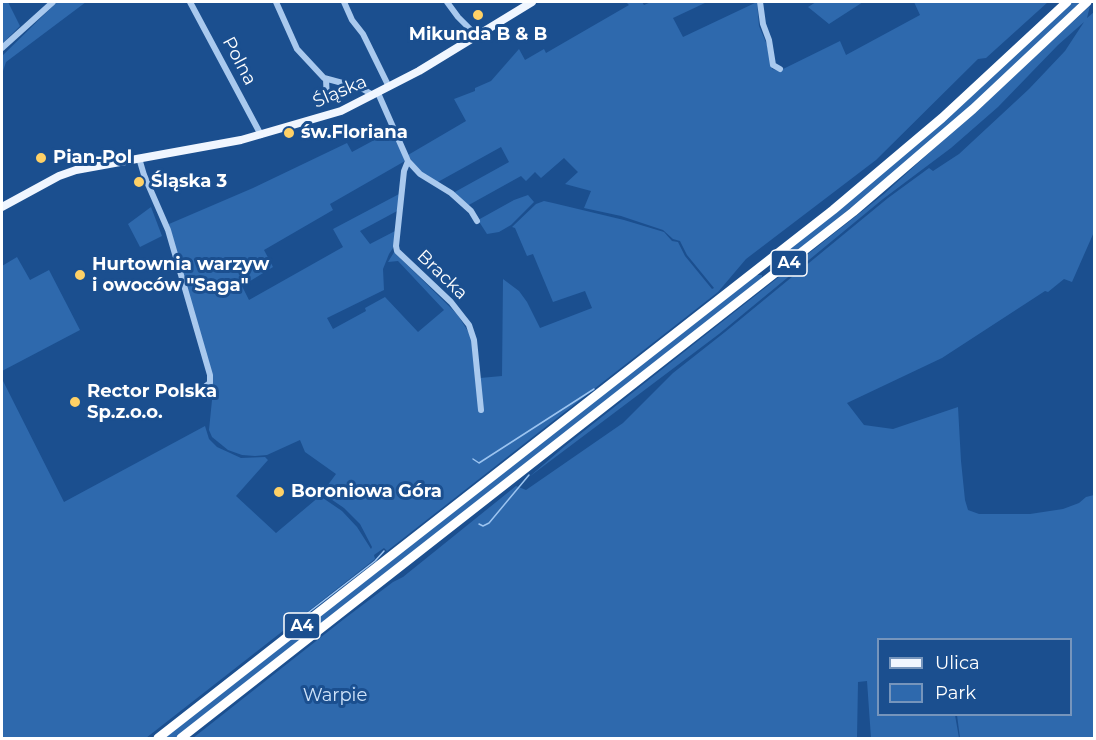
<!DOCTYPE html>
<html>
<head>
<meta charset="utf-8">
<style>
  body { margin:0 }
  #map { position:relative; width:1096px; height:740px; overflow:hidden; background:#1b4f8f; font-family:Montserrat,sans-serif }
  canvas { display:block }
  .frame { position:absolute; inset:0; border:3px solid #fff; pointer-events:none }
  .legend { position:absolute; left:877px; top:638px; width:195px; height:78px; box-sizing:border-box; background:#1b4f8f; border:2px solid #7695bc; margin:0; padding:8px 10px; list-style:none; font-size:18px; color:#fff }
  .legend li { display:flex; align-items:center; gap:12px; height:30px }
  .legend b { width:30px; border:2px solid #7695bc }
</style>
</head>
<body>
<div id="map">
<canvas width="1096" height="740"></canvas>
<div class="frame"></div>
<ul class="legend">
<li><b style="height:8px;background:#f0f6ff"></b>Ulica</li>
<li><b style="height:16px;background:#2e69ad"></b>Park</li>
</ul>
</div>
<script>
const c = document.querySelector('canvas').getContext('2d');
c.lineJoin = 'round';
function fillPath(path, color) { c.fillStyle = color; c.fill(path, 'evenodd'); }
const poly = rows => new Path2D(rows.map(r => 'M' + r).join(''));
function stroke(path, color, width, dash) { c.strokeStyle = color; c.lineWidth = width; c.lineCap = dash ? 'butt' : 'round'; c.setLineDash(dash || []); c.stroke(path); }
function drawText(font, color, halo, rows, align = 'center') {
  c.font = font + ' Montserrat,sans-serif'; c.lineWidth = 6; c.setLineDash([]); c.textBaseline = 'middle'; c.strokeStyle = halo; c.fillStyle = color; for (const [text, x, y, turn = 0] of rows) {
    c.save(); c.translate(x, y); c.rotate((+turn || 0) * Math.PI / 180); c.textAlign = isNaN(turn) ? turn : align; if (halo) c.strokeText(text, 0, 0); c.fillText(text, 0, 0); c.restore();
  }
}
fillPath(poly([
  [2,2,8,2,20,26,2,44],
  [57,2,86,2,6,62,2,74,2,56],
  [626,2,642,2,644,5,651,2,707,2,673,18,683,37,757,2,759,26,767,45,772,69,779,71,840,41,846,55,920,15,914,2,1048,2,986,58,978,59,876,160,746,259,718,292,387,551,384,548,374,555,375,559,146,738,2,738,2,379,64,502,205,426,209,439,217,447,241,458,265,457,268,460,236,496,276,533,320,496,342,511,357,527,371,549,372,547,360,524,344,508,322,493,336,474,305,452,300,440,267,455,255,456,242,455,228,450,212,437,209,430,212,400,211,384,169,224,253,188,347,143,352,152,391,131,404,155,405,161,330,204,333,210,264,250,273,267,242,286,249,300,343,247,333,229,401,193,399,210,360,231,370,244,397,230,395,245,389,254,383,269,384,290,327,318,333,329,366,311,365,308,385,297,418,332,444,310,398,261,388,262,396,249,401,259,457,314,471,336,480,378,502,376,503,279,519,291,527,302,540,328,592,308,585,291,553,302,533,254,527,256,515,228,512,227,536,204,544,201,553,203,624,220,664,232,672,241,678,242,685,256,712,289,714,288,687,255,680,241,673,239,663,230,621,216,584,208,591,191,565,184,578,172,564,158,541,178,535,172,526,181,521,176,467,206,453,193,509,162,501,147,436,183,421,174,408,155,466,121,454,99,475,91,475,88,491,81,519,49,525,60,544,49,546,53,629,5],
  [816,2,863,2,829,24,808,7],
  [1072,2,1082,2,1013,68,928,144,775,270,769,270,771,263,1007,63],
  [1090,6,1087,18,1094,12,1094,232,1072,282,1064,279,1048,292,1045,291,942,358,847,403,864,425,893,429,958,407,961,461,965,500,968,510,979,514,1030,514,1063,509,1079,503,1086,497,1094,495,1094,738,960,738,957,715,1070,714,1070,640,878,640,878,714,955,715,959,738,871,738,867,681,858,682,857,738,193,738,344,619,393,582,403,577,516,486,526,490,623,423,673,373,725,332,888,198,929,168,933,171,959,154,1029,89,1065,51,1084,22,1058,45,998,107,951,148,883,199,719,334,529,477,565,446,884,194],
  [528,195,534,202,511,225,499,232,487,234,478,220,514,200],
  [151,207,162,236,140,247,128,224],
  [17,257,30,280,49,270,80,330,2,371,2,266],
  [756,275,762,275,762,281,176,738,163,738]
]), '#2e69ad');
stroke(poly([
  [473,459,479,463,594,389],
  [479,524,483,526,489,523,529,475],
  [291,626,375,561,384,551]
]), '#9cc4f0', 1.5);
stroke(poly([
  [190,2,261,135],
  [276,2,297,49,324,78,361,88,373,95],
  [344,2,352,20,363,34,389,87],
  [447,2,458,17,477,36],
  [760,2,763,24,769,40,773,65,780,69],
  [2,48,53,2],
  [326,79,327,101],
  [378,93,408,161,404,171,396,246,397,251,451,302,469,325,474,340,481,410],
  [139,158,144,175,168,230,210,375,210,383,202,389],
  [408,161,420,174,451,193,471,211,477,221]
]), '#a9c9ee', 6);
stroke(poly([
  [2,207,59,176,76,170,241,140,341,111,419,71,532,2]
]), '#f0f6ff', 8);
stroke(poly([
  [158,738,833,210,942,118,1067,2],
  [181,738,853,212,973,109,1087,2]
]), '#fff', 9);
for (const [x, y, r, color] of [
  [478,15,6,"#ffd166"],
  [289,133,6,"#ffd166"],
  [41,158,6,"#ffd166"],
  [139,182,6,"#ffd166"],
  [80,275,6,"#ffd166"],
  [75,402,6,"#ffd166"],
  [279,492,6,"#ffd166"]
]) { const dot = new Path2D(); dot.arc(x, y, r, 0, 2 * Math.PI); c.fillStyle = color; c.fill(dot); stroke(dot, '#1b4f8f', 2); }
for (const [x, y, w] of [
  [789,263,36],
  [302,626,36]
]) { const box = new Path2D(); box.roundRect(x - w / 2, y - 13, w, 26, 4.5); c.fillStyle = '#1b4f8f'; c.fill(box); stroke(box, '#fff', 1.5); }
drawText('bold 16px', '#fff', null, [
  ["A4",789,263],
  ["A4",302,626]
]);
drawText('bold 18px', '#fff', '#1b4f8f', [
  ["Mikunda B & B",478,35,"center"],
  ["św.Floriana",301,133],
  ["Pian-Pol",53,158],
  ["Śląska 3",151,182],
  ["Hurtownia warzyw",92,265],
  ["i owoców \"Saga\"",92,286],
  ["Rector Polska",87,392],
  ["Sp.z.o.o.",87,413],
  ["Boroniowa Góra",291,492]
], 'left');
drawText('18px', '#fff', '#1b4f8f', [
  ["Polna",239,61,62],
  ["Śląska",340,92,-23],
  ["Bracka",442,275,44]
]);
drawText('18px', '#cfe3fa', '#1b4f8f', [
  ["Warpie",335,696]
]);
</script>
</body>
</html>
